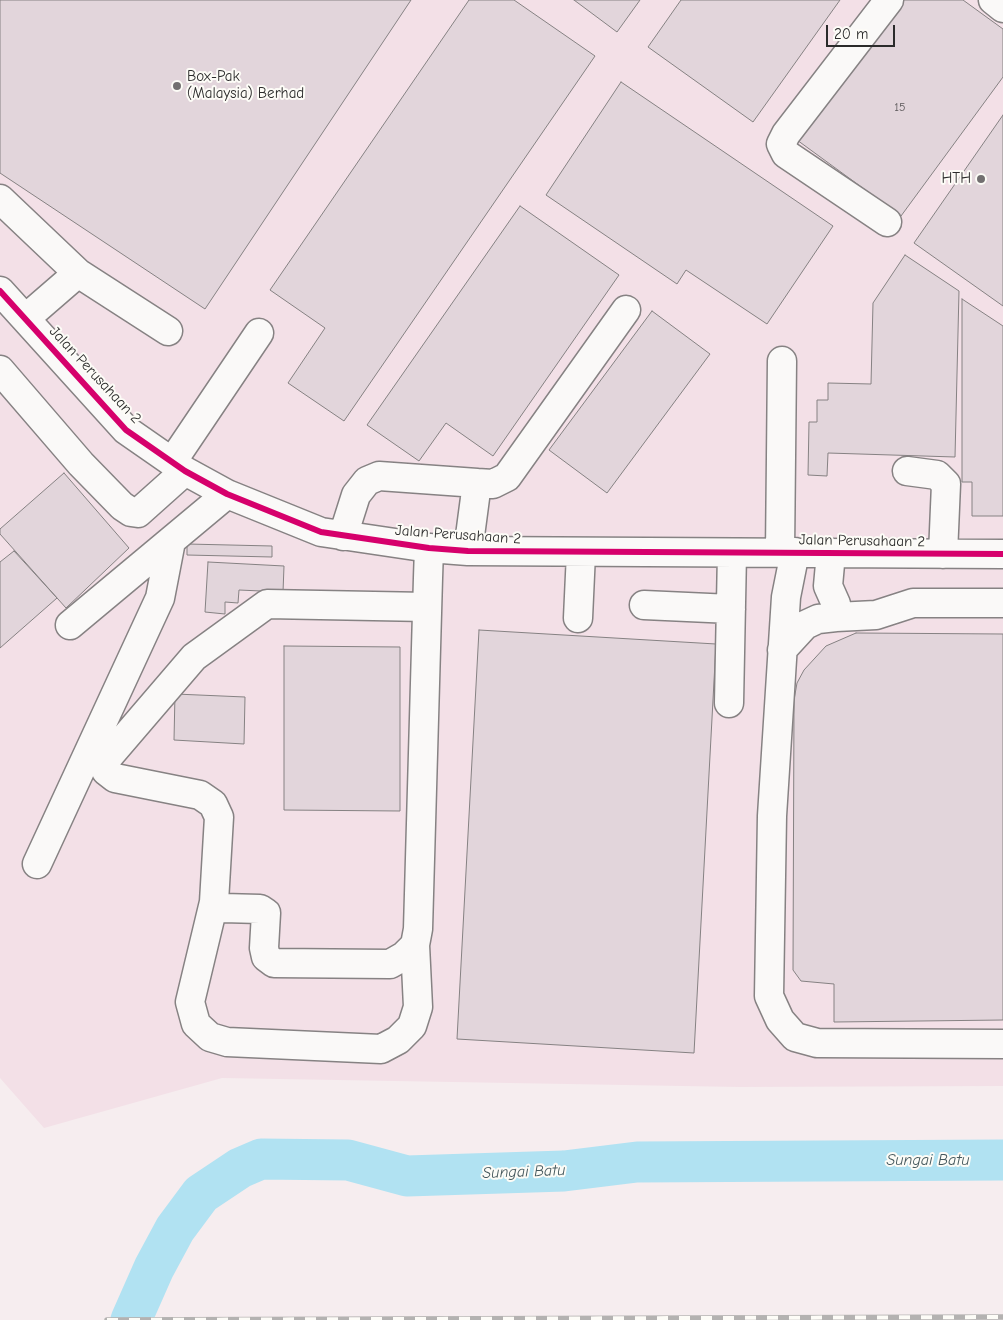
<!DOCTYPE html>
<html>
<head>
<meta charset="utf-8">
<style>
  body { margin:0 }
  #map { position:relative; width:1003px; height:1320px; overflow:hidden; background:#f6edef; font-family:"Comic Neue",sans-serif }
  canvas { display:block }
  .scale { position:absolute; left:826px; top:25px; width:69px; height:22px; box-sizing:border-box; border:2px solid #2b2b2b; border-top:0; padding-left:6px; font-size:15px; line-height:18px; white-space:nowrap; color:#2b2b2b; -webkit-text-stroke:4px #fdfcf7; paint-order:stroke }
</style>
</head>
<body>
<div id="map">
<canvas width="1003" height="1320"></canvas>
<div class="scale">20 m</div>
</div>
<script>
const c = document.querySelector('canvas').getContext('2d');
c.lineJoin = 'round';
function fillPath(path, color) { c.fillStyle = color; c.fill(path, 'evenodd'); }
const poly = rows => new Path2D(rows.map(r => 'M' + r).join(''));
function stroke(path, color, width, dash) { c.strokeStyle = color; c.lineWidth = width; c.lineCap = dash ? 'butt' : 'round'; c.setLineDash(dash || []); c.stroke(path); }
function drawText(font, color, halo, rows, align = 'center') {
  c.font = font + ' "Comic Neue",sans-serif'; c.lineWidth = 4; c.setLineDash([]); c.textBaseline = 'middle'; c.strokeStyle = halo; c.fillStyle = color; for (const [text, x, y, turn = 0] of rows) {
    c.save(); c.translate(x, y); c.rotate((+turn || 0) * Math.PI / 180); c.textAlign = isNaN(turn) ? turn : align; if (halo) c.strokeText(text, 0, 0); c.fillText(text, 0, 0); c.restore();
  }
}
fillPath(poly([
  [0,0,1003,0,1003,1086,740,1087,222,1078,44,1128,0,1078]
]), '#f3e0e7');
stroke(poly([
  [131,1320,154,1268,175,1229,201,1194,240,1168,261,1159,348,1160,407,1176,564,1171,637,1162,1003,1160]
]), '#b1e2f2', 41);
const building = poly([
  [0,0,411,0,205,309,0,173,0,0],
  [469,0,514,0,595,56,344,421,288,383,325,328,270,290,469,0],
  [574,0,640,0,617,32,574,0],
  [681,0,840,0,753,122,648,47,681,0],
  [901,0,963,0,1003,29,1003,77,901,216,797,140,901,0],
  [621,82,833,226,767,324,686,270,677,284,546,195,621,82],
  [1003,115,1003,306,914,243,1003,115],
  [520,206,619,275,493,456,446,423,419,461,367,425,520,206],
  [905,255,959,291,955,457,828,453,827,476,808,475,809,422,817,422,817,400,828,400,828,383,871,384,873,303,905,255],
  [962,299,1003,326,1003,516,972,516,972,482,962,482,962,299],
  [652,311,710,354,607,493,549,450,652,311],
  [64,473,129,548,66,608,0,534,0,529,64,473],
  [187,544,272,546,272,557,187,555,187,544],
  [14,551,57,598,0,648,0,562,14,551],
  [208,562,284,566,283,592,239,590,238,603,225,602,225,614,205,612,208,562],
  [479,630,716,644,694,1053,457,1039,479,630],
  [856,633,1003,634,1003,1020,834,1022,834,984,801,981,793,970,794,700,797,683,804,670,826,646,856,633],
  [284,646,400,647,400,811,284,810,284,646],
  [175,694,245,697,244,744,174,740,175,694]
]);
fillPath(building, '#e2d5db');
stroke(building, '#868283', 1);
const minor = poly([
  [993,0,1003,8],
  [0,199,78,273,26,318],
  [887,222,786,154,781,144,786,134,889,0],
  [78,273,168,331],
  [0,291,126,430,185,471,227,494,321,532,429,548,468,551,1003,554],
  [0,370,81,464,122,506,131,512,138,513,185,471],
  [172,462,259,333],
  [907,471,937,475,946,484,943,554],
  [477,483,493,484,507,477,626,310],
  [343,536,356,495,367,481,379,476,477,483,468,551],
  [780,552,782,361],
  [795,552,786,597,772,816,769,996,780,1020,795,1037,817,1043,1003,1044],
  [644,605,731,609],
  [427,607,267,604,194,657,104,762,106,771,115,778,200,795,213,804,219,817,214,902,223,908,260,909,266,913,264,948,266,957,274,963,390,964,404,956,415,945,418,929,428,578,429,548],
  [836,617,876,615,913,603,1003,603],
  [578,618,581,553],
  [70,625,227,494],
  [782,650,805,625,818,619,836,617,836,604,828,586,831,553],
  [729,703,732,553],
  [37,864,160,598,171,541],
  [214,902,190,1002,196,1024,210,1037,227,1042,381,1049,398,1040,412,1026,418,1007,415,945]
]);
stroke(minor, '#868283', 31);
stroke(minor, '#faf9f8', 28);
const rail = poly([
  [107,1320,1003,1317]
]);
stroke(rail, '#b4b2b1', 5.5);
stroke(rail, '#fdfcf7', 4, [11]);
stroke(poly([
  [0,291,126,430,185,471,227,494,321,532,429,548,468,551,1003,554]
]), '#d6006c', 6);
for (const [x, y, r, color] of [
  [177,86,5,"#726f70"],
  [981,179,5,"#726f70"]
]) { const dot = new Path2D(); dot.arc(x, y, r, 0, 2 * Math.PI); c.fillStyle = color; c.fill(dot); stroke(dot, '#fdfcf7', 2); }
drawText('12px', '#5b5759', null, [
  ["15",900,108]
]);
drawText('15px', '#2b2b2b', '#fdfcf7', [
  ["Box-Pak",187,77],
  ["(Malaysia) Berhad",187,94],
  ["HTH",971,179,"right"]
], 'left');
drawText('15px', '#2b2b2b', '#fdfcf7', [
  ["Jalan Perusahaan 2",95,375,47],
  ["Jalan Perusahaan 2",458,535,4],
  ["Jalan Perusahaan 2",862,541,1]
]);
drawText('italic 16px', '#45585d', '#fdfcf7', [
  ["Sungai Batu",928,1160],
  ["Sungai Batu",524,1172,-2]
]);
</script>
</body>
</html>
